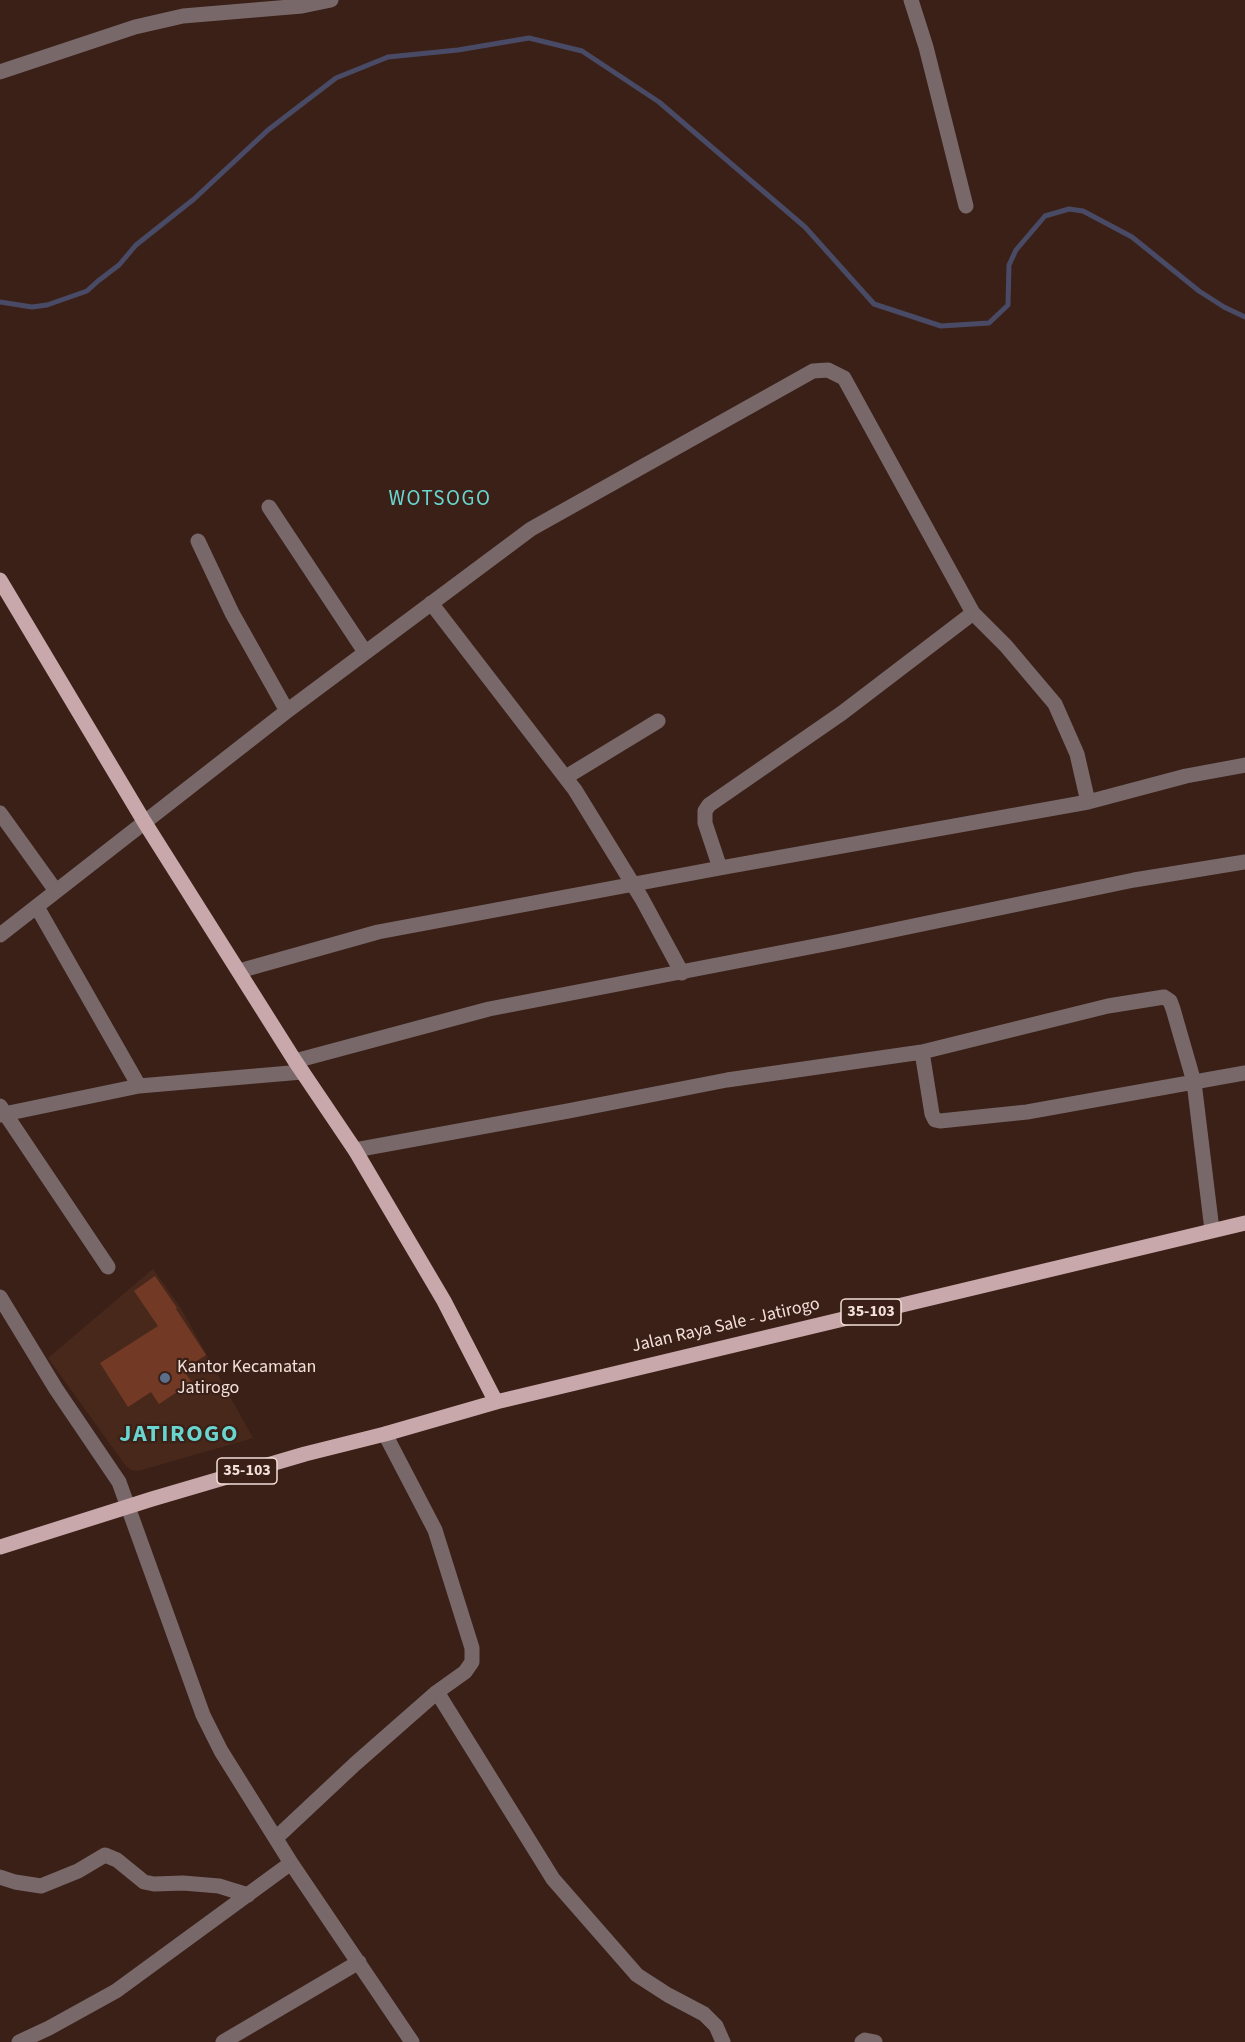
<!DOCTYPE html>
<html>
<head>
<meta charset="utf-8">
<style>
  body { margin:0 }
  canvas { display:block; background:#3a2017 }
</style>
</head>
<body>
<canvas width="1245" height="2042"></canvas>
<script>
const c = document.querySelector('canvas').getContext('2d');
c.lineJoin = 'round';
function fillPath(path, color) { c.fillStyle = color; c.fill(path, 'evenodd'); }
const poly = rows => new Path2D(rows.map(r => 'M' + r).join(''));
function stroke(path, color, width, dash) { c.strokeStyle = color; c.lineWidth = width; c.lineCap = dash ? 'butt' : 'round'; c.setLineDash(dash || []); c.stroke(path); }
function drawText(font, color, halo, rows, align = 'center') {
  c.font = font + ' "Source Sans 3",sans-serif'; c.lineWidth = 4.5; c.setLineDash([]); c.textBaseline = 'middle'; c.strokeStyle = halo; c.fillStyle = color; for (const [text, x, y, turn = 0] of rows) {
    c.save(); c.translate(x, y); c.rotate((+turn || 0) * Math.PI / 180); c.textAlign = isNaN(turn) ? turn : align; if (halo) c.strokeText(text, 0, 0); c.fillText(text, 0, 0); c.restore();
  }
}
fillPath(poly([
  [153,1269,180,1307,253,1438,138,1471,131,1470,126,1466,48,1358]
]), '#49281c');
stroke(poly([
  [0,302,32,307,47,305,87,291,98,281,119,265,136,245,194,199,268,130,336,78,388,57,458,50,529,38,582,51,659,102,805,227,874,304,941,326,989,323,1008,305,1009,265,1016,250,1045,216,1069,209,1083,211,1132,237,1199,291,1224,307,1245,317]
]), '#494a65', 5);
fillPath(poly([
  [155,1276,177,1308,176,1309,206,1355,183,1370,192,1382,159,1404,151,1392,128,1407,100,1363,158,1326,134,1291]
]), '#723a24');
stroke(poly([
  [911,0,926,47,966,206],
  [0,72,135,27,183,16,302,6,331,0],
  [269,507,365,652],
  [198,541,232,613,287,711],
  [431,603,575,790,642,899,682,973],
  [566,777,658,721],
  [0,813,56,891],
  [720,868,705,823,705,811,709,805,842,713,973,613],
  [37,907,139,1086],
  [0,935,287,711,531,529,813,371,828,370,844,378,973,613,1006,646,1055,704,1077,754,1088,802],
  [239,971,378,932,720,868,1088,802,1186,776,1245,765],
  [922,1052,932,1114,935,1120,940,1121,1027,1112,1245,1073],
  [295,1061,489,1009,841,941,1134,880,1245,862],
  [0,1106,108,1267],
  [0,1115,139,1086,302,1072],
  [355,1150,568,1111,727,1080,922,1052,1108,1006,1164,997,1170,1001,1173,1009,1194,1082,1212,1230],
  [0,1297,56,1389,119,1482,203,1715,221,1751,291,1863,412,2042],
  [437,1692,553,1879,637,1975,668,1995,704,2014,716,2026,723,2042],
  [276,1838,355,1764,437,1692,465,1672,472,1662,472,1648,435,1530,385,1434],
  [0,1877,15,1882,41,1886,78,1871,105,1855,117,1860,144,1882,154,1884,183,1883,219,1886,248,1895],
  [19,2042,49,2028,116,1991,291,1863],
  [223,2042,359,1962],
  [862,2042,865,2040,875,2042]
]), '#786869', 15);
stroke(poly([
  [0,580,145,823,295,1061,355,1150,444,1301,496,1402],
  [0,1547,152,1499,305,1454,385,1434,496,1402,1245,1223]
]), '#c8a8ab', 15);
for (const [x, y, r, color] of [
  [165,1378,6,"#5c6f8a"]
]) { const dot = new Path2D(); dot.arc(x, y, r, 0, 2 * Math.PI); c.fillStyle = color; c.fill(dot); stroke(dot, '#3a2017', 2); }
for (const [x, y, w] of [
  [871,1312,60],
  [247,1471,60]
]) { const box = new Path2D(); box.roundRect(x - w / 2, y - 13, w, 26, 4.5); c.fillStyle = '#3a2017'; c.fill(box); stroke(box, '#f2e0d9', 1.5); }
drawText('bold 16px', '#f2e0d9', null, [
  ["35-103",871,1312],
  ["35-103",247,1471]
]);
drawText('18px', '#f2e0d9', '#3a2017', [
  ["Jalan Raya Sale - Jatirogo",726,1326,-13]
]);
drawText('18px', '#f2e0d9', '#3a2017', [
  ["Kantor Kecamatan",177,1368],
  ["Jatirogo",177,1389]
], 'left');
c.letterSpacing = '1.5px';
drawText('21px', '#69d5cf', '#3a2017', [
  ["WOTSOGO",440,500]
]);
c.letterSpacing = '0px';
c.letterSpacing = '1.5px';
drawText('bold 24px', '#69d5cf', '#3a2017', [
  ["JATIROGO",179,1436]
]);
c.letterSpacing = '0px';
</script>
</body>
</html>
